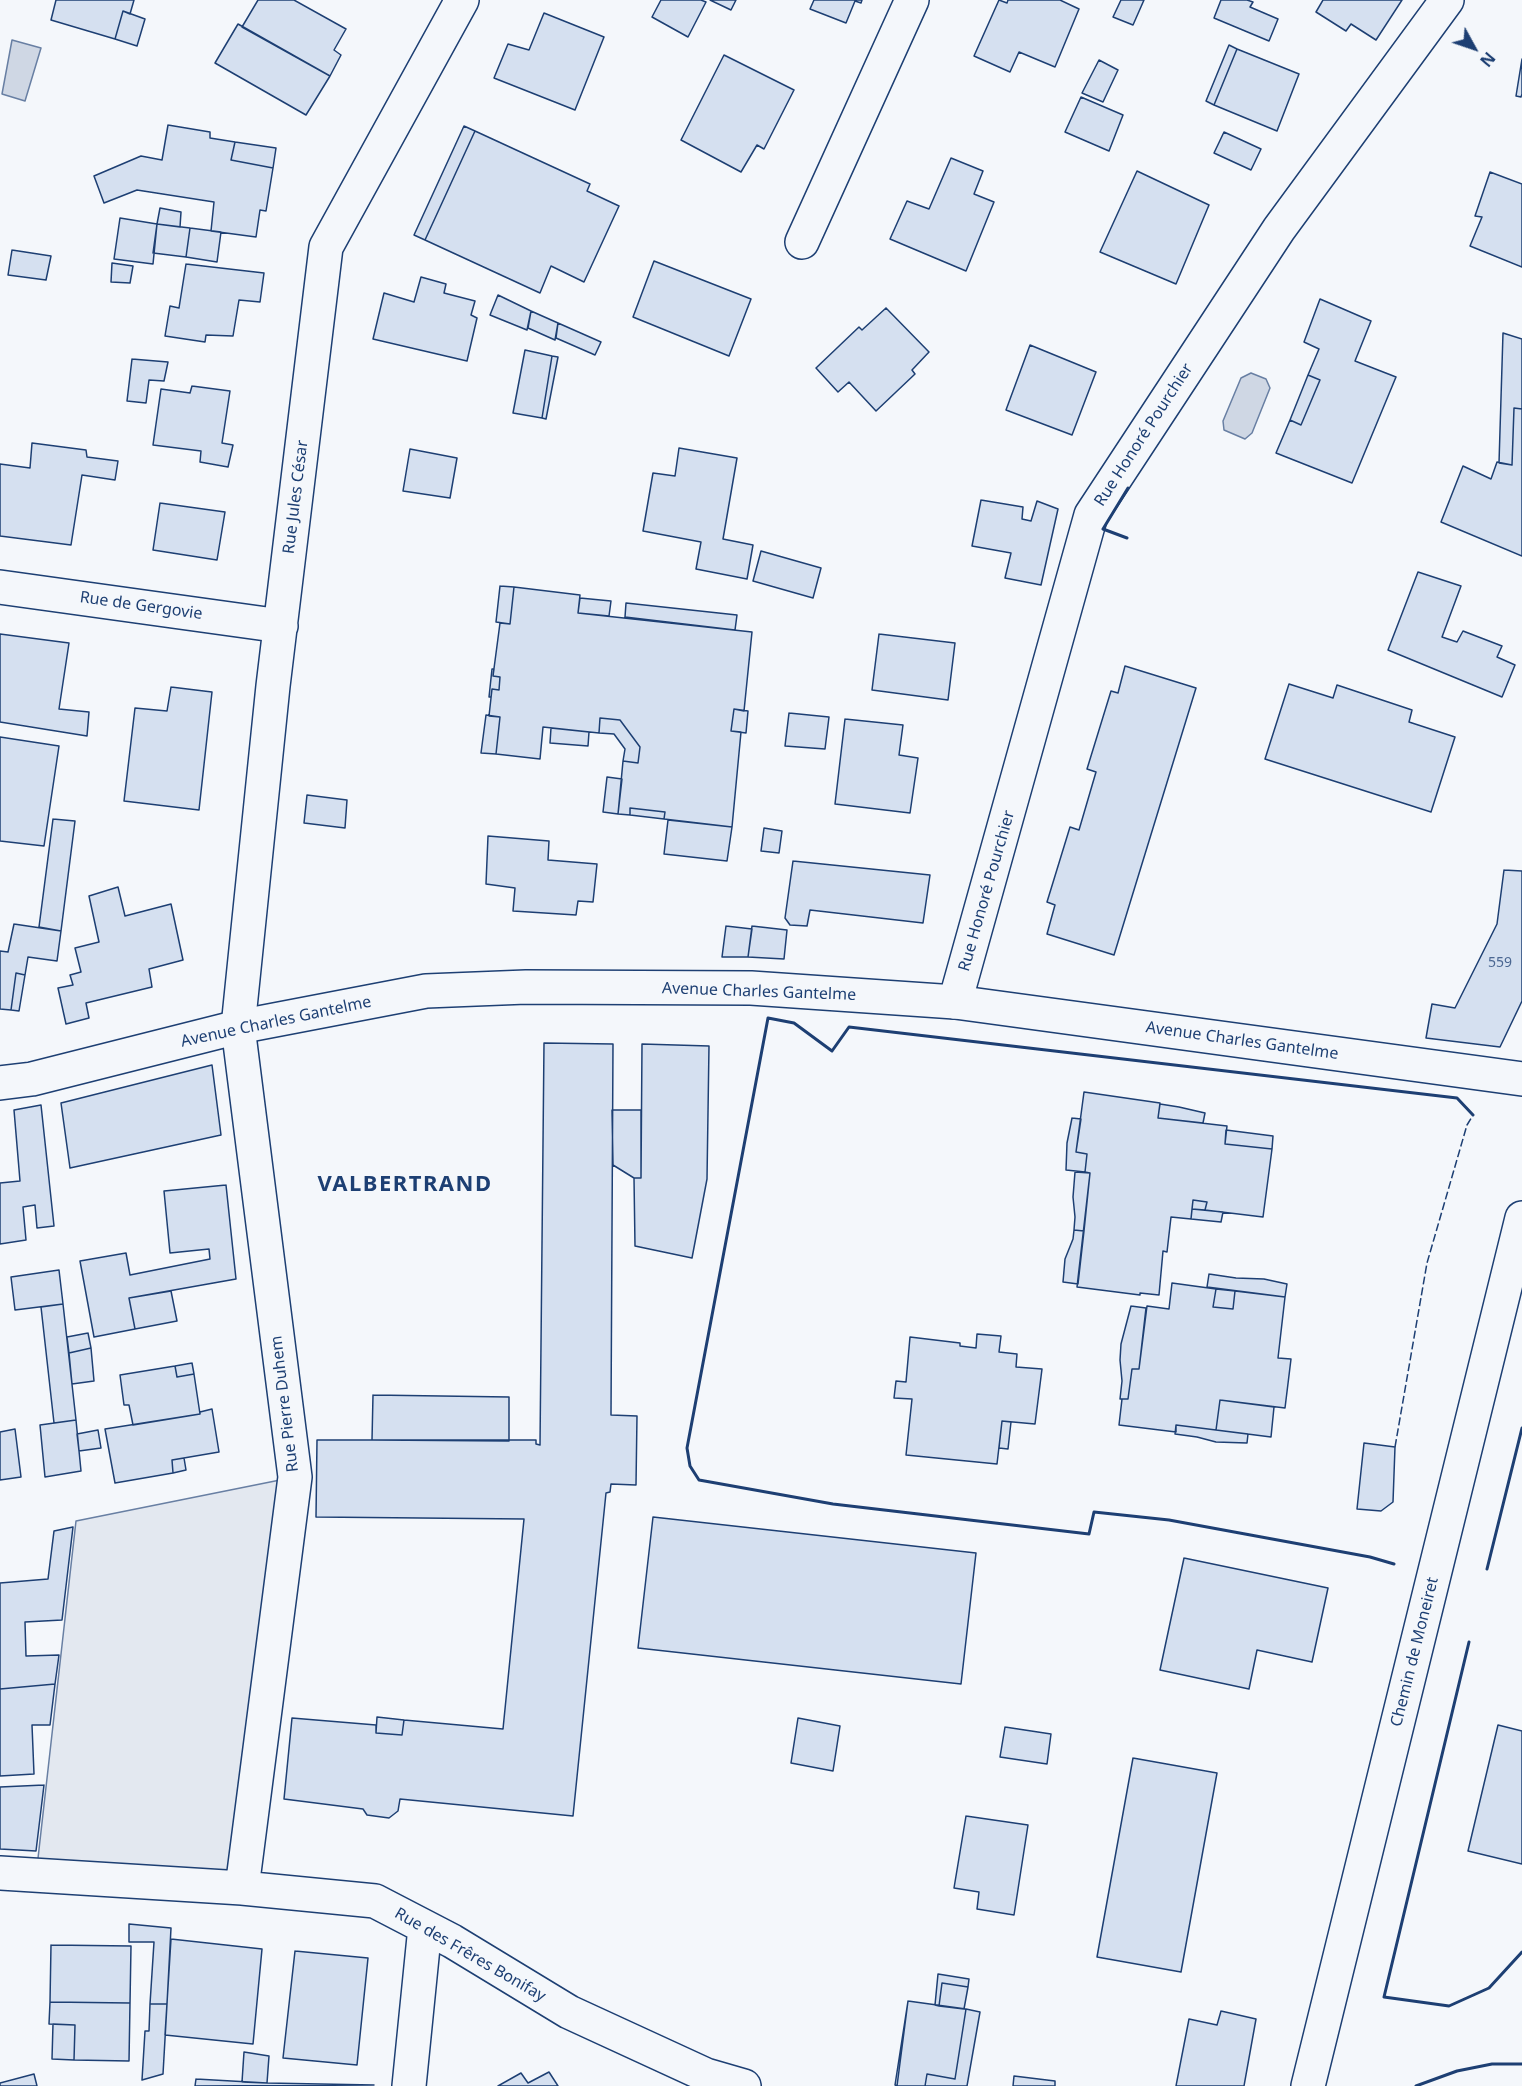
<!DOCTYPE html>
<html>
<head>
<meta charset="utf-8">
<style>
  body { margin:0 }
  #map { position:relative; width:1522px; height:2086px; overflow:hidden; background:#f4f7fb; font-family:"Noto Sans",sans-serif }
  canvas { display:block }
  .north { position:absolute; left:1444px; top:18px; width:60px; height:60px; -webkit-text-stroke:4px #f4f7fb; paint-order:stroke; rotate:130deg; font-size:16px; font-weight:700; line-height:24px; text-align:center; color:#1d3f73 }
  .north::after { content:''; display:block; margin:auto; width:21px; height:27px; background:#1d3f73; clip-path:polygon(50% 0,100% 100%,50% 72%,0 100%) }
</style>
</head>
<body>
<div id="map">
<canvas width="1522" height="2086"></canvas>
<div class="north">N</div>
</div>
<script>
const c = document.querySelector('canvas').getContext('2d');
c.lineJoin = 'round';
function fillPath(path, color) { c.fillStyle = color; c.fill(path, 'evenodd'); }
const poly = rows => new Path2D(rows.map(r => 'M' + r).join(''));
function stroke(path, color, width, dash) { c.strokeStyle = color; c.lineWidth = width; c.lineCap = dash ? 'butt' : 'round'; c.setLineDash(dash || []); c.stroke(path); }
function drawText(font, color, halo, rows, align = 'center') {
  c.font = font + ' "Noto Sans",sans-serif'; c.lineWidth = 4.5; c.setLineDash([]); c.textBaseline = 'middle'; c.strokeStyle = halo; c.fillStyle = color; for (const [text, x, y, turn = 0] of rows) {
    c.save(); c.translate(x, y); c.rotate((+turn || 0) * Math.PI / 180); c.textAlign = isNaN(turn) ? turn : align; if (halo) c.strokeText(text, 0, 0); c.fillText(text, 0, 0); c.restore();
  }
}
const parking = poly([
  [295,1477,242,1888,36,1876,76,1521,295,1477]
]);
fillPath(parking, '#e3e8f0');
stroke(parking, '#687fa3', 1.5);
const water = poly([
  [12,40,41,48,25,101,2,94,12,40],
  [1251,373,1266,379,1270,388,1252,433,1245,439,1224,430,1223,421,1241,378,1251,373]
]);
fillPath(water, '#cfd7e4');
stroke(water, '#687fa3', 1.5);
const building = poly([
  [56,0,134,0,130,14,123,11,115,39,51,20,56,0],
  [258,0,294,0,346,29,334,50,341,55,330,76,242,27,258,0],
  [661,0,701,0,706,2,688,37,652,17,661,0],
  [710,0,736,0,731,10,710,0],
  [814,0,862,0,861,3,855,1,846,23,810,9,814,0],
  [999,0,1007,3,1008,0,1060,0,1079,9,1055,67,1019,52,1010,72,974,56,999,0],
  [1121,0,1144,0,1133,25,1113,17,1121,0],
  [1221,0,1247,0,1253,2,1250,7,1278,19,1269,41,1214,18,1221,0],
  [1323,0,1402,0,1376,40,1351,24,1346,31,1316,12,1323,0],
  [123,11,145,19,137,46,115,39,123,11],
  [544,13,604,37,575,110,494,78,508,44,529,50,544,13],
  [238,24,330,76,306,115,215,63,238,24],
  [1229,45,1237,49,1214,105,1206,101,1229,45],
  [1237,49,1299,74,1277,131,1214,105,1237,49],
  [724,55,794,90,764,149,757,145,741,172,681,140,724,55],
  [1522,59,1522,94,1521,97,1516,96,1522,59],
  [1099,60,1118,70,1103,102,1082,93,1099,60],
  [1081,97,1123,115,1109,151,1065,132,1081,97],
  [168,125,210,132,210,138,235,142,231,160,273,168,266,211,260,210,256,237,211,231,214,202,137,190,104,203,94,176,141,156,162,160,168,125],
  [464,126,475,131,425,240,414,235,464,126],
  [475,131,590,184,587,191,619,206,584,282,551,266,540,293,425,240,475,131],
  [1224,132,1261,149,1251,170,1214,153,1224,132],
  [235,142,276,148,273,168,231,160,235,142],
  [951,158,983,171,974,194,994,202,966,271,890,239,907,201,929,209,951,158],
  [1137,171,1209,205,1176,284,1100,252,1137,171],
  [1490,172,1522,184,1522,267,1470,246,1482,217,1475,216,1490,172],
  [160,208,181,212,180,227,157,224,160,208],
  [120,218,157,224,153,264,114,259,120,218],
  [157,224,190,228,186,257,153,253,157,224],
  [190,228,221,232,217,262,186,257,190,228],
  [12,250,51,256,46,280,8,275,12,250],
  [654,261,751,299,729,356,633,317,654,261],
  [112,263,133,266,130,283,111,282,112,263],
  [186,264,264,273,260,302,239,300,233,336,206,335,205,342,165,336,170,306,179,308,186,264],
  [421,277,446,284,444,293,475,301,471,315,477,318,467,361,373,339,384,293,414,302,421,277],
  [498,295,531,311,527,330,490,315,498,295],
  [1320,299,1371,321,1355,361,1396,377,1352,483,1276,453,1290,420,1301,425,1320,380,1308,375,1319,349,1304,342,1320,299],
  [886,308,929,352,912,370,915,374,876,411,849,382,838,392,816,368,859,327,862,330,886,308],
  [531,311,558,323,555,340,528,328,531,311],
  [558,323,601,342,595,355,556,338,558,323],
  [1503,333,1522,339,1522,409,1514,408,1512,465,1499,463,1503,333],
  [1030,345,1096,372,1072,435,1006,410,1030,345],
  [525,350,552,356,542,418,513,413,525,350],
  [552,356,558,357,546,419,542,418,552,356],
  [132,359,168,362,164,381,149,380,146,403,127,401,132,359],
  [1308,375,1320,380,1301,425,1290,420,1308,375],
  [192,386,230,391,222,443,233,445,228,467,200,462,201,451,153,445,161,389,190,393,192,386],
  [1522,402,1522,556,1441,522,1463,466,1491,479,1497,462,1512,465,1514,408,1522,409,1522,402],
  [32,443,86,450,87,457,118,461,115,480,82,475,71,545,0,536,0,464,30,468,32,443],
  [679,448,737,458,723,539,753,545,747,579,696,569,701,542,643,531,653,473,675,476,679,448],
  [410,449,457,458,450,498,403,491,410,449],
  [981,500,1023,507,1022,519,1031,521,1037,501,1058,509,1041,585,1005,578,1011,553,972,546,981,500],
  [160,503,225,512,217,560,153,550,160,503],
  [761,551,821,568,813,598,753,581,761,551],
  [1418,572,1461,586,1442,637,1457,642,1463,631,1502,646,1497,657,1515,665,1502,697,1388,650,1418,572],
  [500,586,514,587,510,624,496,622,500,586],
  [514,587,580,595,578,613,752,632,744,711,734,709,731,731,741,732,732,827,664,819,665,812,630,808,630,815,618,814,623,761,638,763,640,747,620,720,600,718,599,733,543,727,540,759,496,754,500,717,489,716,492,689,499,690,500,677,493,676,500,623,510,624,514,587],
  [580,598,611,601,609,616,578,613,580,598],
  [626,603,737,615,735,630,625,617,626,603],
  [0,634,69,643,59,709,89,712,87,736,0,722,0,634],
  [879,634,955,643,948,700,872,690,879,634],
  [1125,666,1196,688,1114,955,1047,934,1055,905,1047,902,1070,827,1079,830,1096,772,1087,769,1111,691,1118,693,1125,666],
  [492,669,494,669,493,676,500,677,499,690,492,689,491,697,489,697,492,669],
  [1289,684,1333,698,1337,685,1412,710,1409,722,1455,737,1431,812,1265,759,1289,684],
  [171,687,212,692,199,810,124,801,135,708,167,711,171,687],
  [734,709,748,711,746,733,731,731,734,709],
  [789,713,829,717,825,749,785,746,789,713],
  [486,715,500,717,496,754,481,753,486,715],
  [600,718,620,720,640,747,638,763,623,761,625,749,614,734,599,733,600,718],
  [845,719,903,725,899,755,918,758,910,813,835,804,845,719],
  [551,728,589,732,588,746,550,743,551,728],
  [0,737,59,746,44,846,0,841,0,737],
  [607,777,622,779,618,814,603,812,607,777],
  [307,795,347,800,345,828,304,823,307,795],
  [630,808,665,812,664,819,630,815,630,808],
  [53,819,75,821,61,931,39,927,53,819],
  [668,820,732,827,727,861,664,854,668,820],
  [764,828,782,831,779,853,761,851,764,828],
  [488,836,549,841,548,860,597,864,593,902,578,901,576,915,513,911,515,888,486,884,488,836],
  [793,861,930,875,923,923,810,910,807,926,790,925,785,918,793,861],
  [1504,870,1522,871,1522,1001,1500,1047,1426,1038,1432,1004,1455,1008,1497,924,1504,870],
  [118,887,125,916,171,904,183,960,149,969,152,987,86,1003,89,1018,66,1024,58,988,73,985,70,975,81,972,75,948,99,942,89,896,118,887],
  [14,924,61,931,57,961,28,957,25,975,16,973,11,1010,0,1009,0,951,8,952,14,924],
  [726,926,752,929,748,957,722,957,726,926],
  [752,926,787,930,784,959,748,957,752,926],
  [16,973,25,975,19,1011,11,1010,16,973],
  [544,1043,613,1044,611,1415,637,1416,636,1485,611,1484,610,1492,606,1493,573,1816,400,1799,398,1811,389,1818,367,1815,363,1809,284,1799,292,1718,376,1725,376,1733,402,1735,404,1720,503,1729,524,1519,316,1517,317,1440,536,1440,536,1444,540,1445,544,1043],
  [642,1044,709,1046,707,1179,692,1258,635,1246,634,1178,641,1178,642,1044],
  [212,1065,221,1135,70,1168,61,1103,212,1065],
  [1084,1092,1160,1103,1158,1118,1227,1126,1225,1144,1272,1149,1263,1217,1205,1210,1207,1202,1193,1200,1191,1219,1171,1217,1167,1252,1163,1251,1159,1295,1140,1293,1140,1295,1077,1287,1090,1173,1085,1172,1087,1154,1076,1152,1084,1092],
  [1160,1104,1179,1107,1205,1113,1203,1123,1158,1118,1160,1104],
  [41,1105,54,1226,37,1228,35,1205,23,1207,26,1240,0,1244,0,1183,20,1181,14,1110,41,1105],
  [612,1110,641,1110,641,1178,634,1178,613,1165,612,1110],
  [1072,1118,1081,1119,1076,1152,1087,1154,1085,1172,1066,1170,1067,1143,1072,1118],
  [1226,1130,1273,1136,1272,1149,1225,1144,1226,1130],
  [1075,1172,1090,1173,1084,1231,1074,1230,1075,1217,1073,1197,1075,1172],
  [226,1185,236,1279,129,1298,135,1329,94,1337,80,1261,126,1253,130,1275,210,1259,209,1249,170,1253,164,1191,226,1185],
  [1193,1200,1207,1202,1205,1210,1192,1209,1193,1200],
  [1192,1209,1223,1212,1221,1222,1191,1219,1192,1209],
  [1074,1230,1084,1231,1078,1284,1063,1282,1065,1259,1073,1239,1074,1230],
  [59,1270,63,1304,15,1310,11,1277,59,1270],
  [1209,1274,1236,1278,1264,1279,1287,1284,1285,1297,1207,1287,1209,1274],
  [1172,1283,1216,1289,1213,1307,1233,1309,1235,1291,1285,1297,1278,1358,1291,1359,1285,1408,1220,1400,1216,1430,1176,1425,1176,1432,1119,1425,1122,1399,1128,1399,1132,1369,1139,1369,1147,1306,1169,1309,1172,1283],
  [1216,1289,1235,1291,1233,1309,1213,1307,1216,1289],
  [171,1291,177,1321,135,1329,129,1298,171,1291],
  [63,1304,76,1420,54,1423,41,1307,63,1304],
  [1131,1306,1146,1308,1139,1369,1132,1369,1128,1399,1120,1399,1122,1381,1120,1360,1121,1344,1131,1306],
  [88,1333,91,1348,69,1353,67,1337,88,1333],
  [977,1334,1001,1336,999,1352,1017,1354,1016,1367,1042,1369,1035,1424,1002,1421,997,1464,906,1455,912,1399,894,1398,896,1381,906,1382,910,1337,960,1343,960,1346,976,1348,977,1334],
  [91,1348,94,1381,72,1384,69,1353,91,1348],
  [192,1363,194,1374,177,1377,175,1366,192,1363],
  [175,1366,177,1377,194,1374,200,1414,133,1425,129,1405,124,1405,120,1375,175,1366],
  [373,1395,509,1397,509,1441,372,1440,373,1395],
  [1220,1400,1274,1407,1271,1437,1216,1430,1220,1400],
  [212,1409,219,1452,172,1460,173,1473,115,1483,105,1429,200,1414,200,1412,212,1409],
  [76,1420,81,1471,45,1477,40,1425,76,1420],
  [1002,1421,1011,1422,1008,1449,999,1448,1002,1421],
  [1176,1425,1248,1434,1247,1443,1216,1442,1197,1437,1175,1434,1176,1425],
  [15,1429,21,1477,0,1480,0,1432,15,1429],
  [98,1430,101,1448,79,1451,77,1434,98,1430],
  [1364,1443,1395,1447,1393,1502,1381,1511,1357,1509,1364,1443],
  [184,1458,186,1470,173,1473,172,1460,184,1458],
  [653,1517,976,1553,961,1684,638,1648,653,1517],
  [73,1527,62,1620,25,1622,26,1656,59,1655,55,1684,0,1689,0,1583,48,1579,54,1531,73,1527],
  [1184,1558,1328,1588,1312,1662,1257,1650,1249,1689,1160,1670,1184,1558],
  [55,1684,50,1725,32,1725,34,1774,0,1776,0,1689,55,1684],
  [377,1717,404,1720,402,1735,376,1733,377,1717],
  [798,1718,840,1726,833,1771,791,1763,798,1718],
  [1498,1725,1522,1731,1522,1864,1468,1851,1498,1725],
  [1005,1727,1051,1734,1047,1764,1000,1757,1005,1727],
  [1133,1758,1217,1773,1181,1972,1097,1957,1133,1758],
  [44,1785,36,1851,0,1849,0,1787,44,1785],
  [966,1816,1028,1825,1014,1915,977,1909,979,1892,954,1888,966,1816],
  [129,1924,171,1928,167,2004,150,2004,154,1942,129,1942,129,1924],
  [171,1939,262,1949,253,2044,165,2035,171,1939],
  [51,1945,131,1946,130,2003,50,2002,51,1945],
  [295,1951,368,1958,357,2065,283,2058,295,1951],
  [938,1974,969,1979,968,1987,942,1983,939,2006,935,2005,938,1974],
  [942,1983,968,1987,964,2009,939,2006,942,1983],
  [908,2001,897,2086,895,2085,908,2001],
  [908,2001,966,2009,955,2079,927,2074,925,2086,897,2086,908,2001],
  [50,2002,130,2003,129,2061,74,2060,75,2025,49,2024,50,2002],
  [150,2004,167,2004,163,2074,142,2080,145,2031,149,2031,150,2004],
  [966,2009,980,2012,967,2086,925,2086,927,2074,955,2079,966,2009],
  [1221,2011,1256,2019,1244,2086,1176,2086,1189,2019,1217,2025,1221,2011],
  [53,2024,75,2025,74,2060,52,2059,53,2024],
  [244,2052,269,2056,267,2083,242,2082,244,2052],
  [549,2072,558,2086,498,2086,521,2073,528,2083,549,2072],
  [34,2074,37,2086,0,2086,0,2083,34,2074],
  [1014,2076,1055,2081,1055,2086,1013,2086,1014,2076],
  [196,2079,267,2083,374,2085,195,2086,196,2079]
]);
fillPath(building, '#d5e0f0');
stroke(building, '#1d3f73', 1.5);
const minor = poly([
  [802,242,912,0],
  [0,587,281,626],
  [955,1002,1091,515,1279,229,1447,0],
  [0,1873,242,1888,375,1901,452,1941,569,2012,706,2075,744,2086],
  [242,1888,295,1477,238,1027,273,686,326,247,462,0],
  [409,2086,425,1927]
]);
const tertiary = poly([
  [0,1083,32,1079,238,1027,426,991,526,987,751,988,955,1002,1522,1079]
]);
const secondary = poly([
  [1308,2086,1522,1218]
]);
stroke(minor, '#1d3f73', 36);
stroke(tertiary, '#1d3f73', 36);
stroke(secondary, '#1d3f73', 36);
stroke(minor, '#f4f7fb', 33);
stroke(tertiary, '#f4f7fb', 33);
stroke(secondary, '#f4f7fb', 33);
stroke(poly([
  [1395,1447,1427,1263,1467,1125,1473,1115]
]), '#1d3f73', 1.5, [8, 3]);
stroke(poly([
  [1127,538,1103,529,1128,488],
  [1394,1564,1370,1557,1169,1520,1094,1512,1089,1534,833,1504,699,1480,690,1466,687,1448,768,1018,794,1023,832,1051,849,1027,1457,1098,1473,1115],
  [1487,1569,1522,1428],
  [1469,1642,1384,1997,1449,2006,1489,1988,1522,1952],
  [1416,2086,1457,2071,1492,2064,1522,2064]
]), '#1d3f73', 3);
drawText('14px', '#4b6792', null, [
  ["559",1500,963]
]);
drawText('16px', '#1d3f73', '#f4f7fb', [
  ["Rue Honoré Pourchier",1144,435,-57],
  ["Rue Jules César",296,497,-83],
  ["Rue de Gergovie",141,606,8],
  ["Rue Honoré Pourchier",987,891,-74],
  ["Avenue Charles Gantelme",759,992,2],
  ["Avenue Charles Gantelme",276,1022,-12],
  ["Avenue Charles Gantelme",1242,1041,8],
  ["Rue Pierre Duhem",285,1404,-97],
  ["Chemin de Moneiret",1415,1652,-76],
  ["Rue des Frêres Bonifay",470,1955,30]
]);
c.letterSpacing = '1.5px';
drawText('bold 22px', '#1d3f73', '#f4f7fb', [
  ["VALBERTRAND",405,1185]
]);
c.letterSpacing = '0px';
</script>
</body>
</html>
